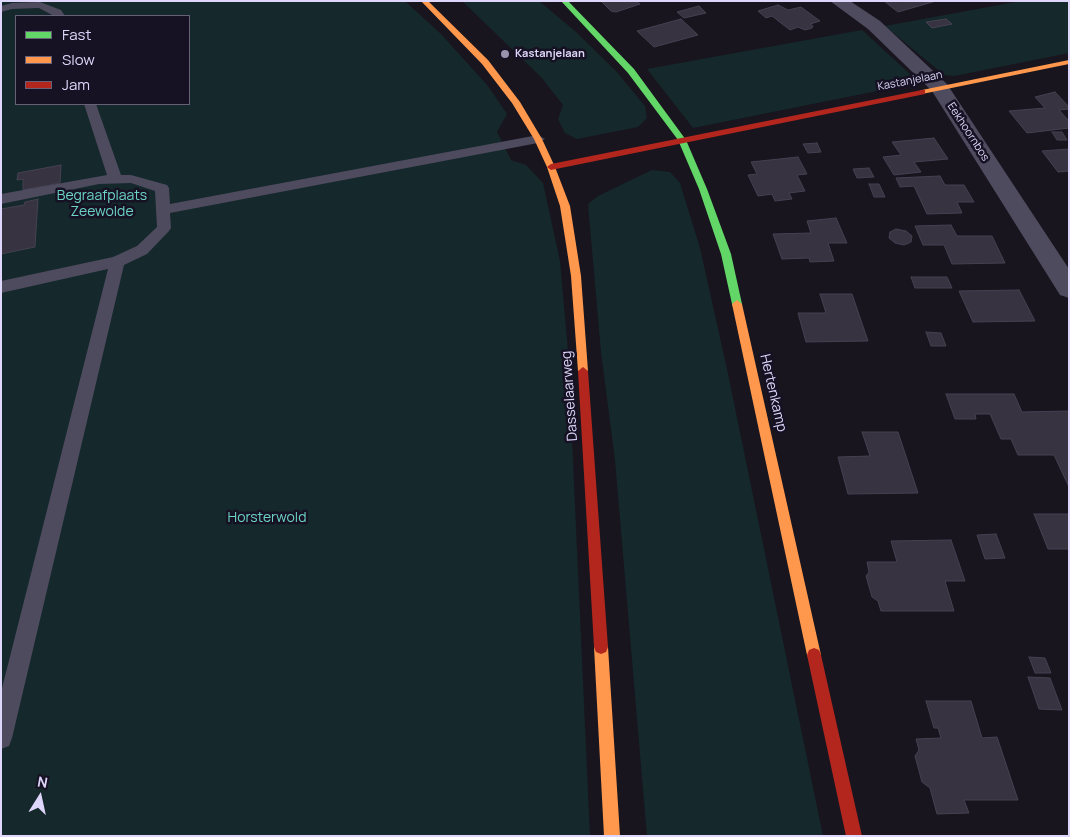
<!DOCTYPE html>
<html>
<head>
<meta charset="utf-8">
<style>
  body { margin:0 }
  #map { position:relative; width:1070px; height:837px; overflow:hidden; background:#18151f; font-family:Manrope,sans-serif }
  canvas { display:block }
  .frame { position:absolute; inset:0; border:2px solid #dfd7fb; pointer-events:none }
  .legend { position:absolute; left:15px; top:15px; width:175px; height:90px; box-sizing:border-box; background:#161123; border:1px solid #666079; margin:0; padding:6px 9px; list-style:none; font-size:15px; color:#dfd7fb }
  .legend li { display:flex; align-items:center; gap:10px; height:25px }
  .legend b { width:25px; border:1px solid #666079 }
  .north { position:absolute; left:15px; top:772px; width:50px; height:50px; -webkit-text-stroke:4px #161123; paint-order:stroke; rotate:10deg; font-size:14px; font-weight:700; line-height:20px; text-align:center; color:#dfd7fb }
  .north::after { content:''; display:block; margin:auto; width:18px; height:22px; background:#dfd7fb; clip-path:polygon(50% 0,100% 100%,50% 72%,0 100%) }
</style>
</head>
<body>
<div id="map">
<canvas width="1070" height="837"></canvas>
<div class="frame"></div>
<ul class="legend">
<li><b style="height:6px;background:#63d668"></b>Fast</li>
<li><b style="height:6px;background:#ff974d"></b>Slow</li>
<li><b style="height:6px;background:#b3261e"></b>Jam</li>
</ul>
<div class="north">N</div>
</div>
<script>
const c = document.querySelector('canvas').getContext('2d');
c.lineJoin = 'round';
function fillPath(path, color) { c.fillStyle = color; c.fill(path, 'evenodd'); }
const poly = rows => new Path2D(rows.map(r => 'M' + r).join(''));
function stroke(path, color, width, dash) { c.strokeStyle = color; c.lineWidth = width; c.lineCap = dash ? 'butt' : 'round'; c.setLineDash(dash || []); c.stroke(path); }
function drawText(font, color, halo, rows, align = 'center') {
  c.font = font + ' Manrope,sans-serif'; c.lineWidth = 5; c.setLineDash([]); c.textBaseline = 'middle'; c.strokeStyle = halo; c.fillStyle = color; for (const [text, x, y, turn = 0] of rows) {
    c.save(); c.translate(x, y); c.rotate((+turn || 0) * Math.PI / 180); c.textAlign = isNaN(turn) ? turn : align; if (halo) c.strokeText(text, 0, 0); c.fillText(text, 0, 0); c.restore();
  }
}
fillPath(poly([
  [1,1,405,1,441,34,488,86,507,114,497,132,511,160,526,165,543,183,560,261,568,351,590,836,1,836],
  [16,16,189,16,189,104,16,104],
  [462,1,539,1,575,31,616,71,645,106,647,118,638,127,577,139,565,133,558,119,563,105,541,77],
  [1021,1,1069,1,1069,53,954,76,944,75,885,26],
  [862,30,910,74,907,85,693,128,647,69],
  [652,170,670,172,680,183,700,248,727,369,823,836,647,836,615,460,601,352,588,204,598,196]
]), '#15282b');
const building = poly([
  [601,1,636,1,640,4,616,12,611,11,601,1],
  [884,1,936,1,898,12,884,1],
  [778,5,788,10,801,7,820,21,810,24,813,26,812,28,805,30,798,27,790,30,772,16,766,18,758,11,778,5],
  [699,6,706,13,684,18,677,12,699,6],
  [681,19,698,35,654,47,637,31,681,19],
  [946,19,952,24,932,28,926,22,946,19],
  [1055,92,1069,107,1069,109,1059,110,1069,121,1069,128,1027,133,1009,111,1045,108,1035,97,1055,92],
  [1052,132,1062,132,1067,140,1057,140,1052,132],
  [934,138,948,159,914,162,921,172,894,175,883,157,901,155,892,142,934,138],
  [817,143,821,152,808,153,803,144,817,143],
  [1069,149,1069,171,1058,172,1042,151,1069,149],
  [798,157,807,174,797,175,805,191,789,193,792,199,775,201,772,194,758,196,748,175,757,174,751,162,798,157],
  [61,165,60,183,23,190,23,179,17,180,18,173,61,165],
  [869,168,874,177,857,178,853,169,869,168],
  [940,176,945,185,964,185,974,202,957,202,962,213,927,214,914,186,900,187,896,178,940,176],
  [869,184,879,184,885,197,874,197,869,184],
  [38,199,35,247,1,254,1,209,24,205,25,202,38,199],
  [836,218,847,243,828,243,834,261,810,262,809,258,782,259,773,234,811,233,807,221,836,218],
  [951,225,957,236,992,236,1005,263,952,264,944,245,923,245,915,226,951,225],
  [896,229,906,231,912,236,911,242,904,245,895,243,889,238,890,232,896,229],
  [911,277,947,277,952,288,915,288,911,277],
  [1019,290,1035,321,973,322,959,291,1019,290],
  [820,294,852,294,868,341,806,342,798,313,826,313,820,294],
  [926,332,941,333,946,346,931,346,926,332],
  [946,394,1014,394,1022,412,1069,411,1069,487,1054,455,1018,455,1011,439,1001,439,990,414,975,414,976,419,955,419,946,394],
  [862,432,898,432,918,493,848,494,838,457,870,456,862,432],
  [1034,514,1069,514,1069,549,1048,549,1034,514],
  [996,534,1005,558,985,559,977,535,996,534],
  [951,540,965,581,945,581,954,611,881,611,878,601,872,597,866,576,869,572,867,562,897,562,891,541,951,540],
  [1029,657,1045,658,1051,673,1035,673,1029,657],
  [1028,677,1050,678,1062,710,1039,709,1028,677],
  [926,701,971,701,982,738,997,737,1018,800,964,800,969,813,937,814,930,788,922,782,915,756,919,750,916,739,941,738,938,728,934,728,926,701]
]);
fillPath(building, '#373341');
stroke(building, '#454152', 1);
fillPath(poly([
  [40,2,61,10,65,16,54,16,39,8,12,9,1,12,1,6,12,3,40,2],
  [84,104,96,104,121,175,131,175,167,185,169,188,170,204,538,135,545,139,538,143,170,213,171,228,169,231,147,254,124,265,12,738,9,746,1,749,1,692,108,269,1,293,1,281,113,257,137,246,157,227,155,191,131,183,99,184,1,204,1,194,107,175,84,104]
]), '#4e4b5f');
fillPath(poly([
  [830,1,850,1,880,21,947,84,1069,269,1069,298,1060,295,932,91,868,29,830,1]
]), '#4e4b5f');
fillPath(poly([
  [561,1,568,1,634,69,686,140,707,189,731,254,742,304,741,307,733,307,732,304,721,254,699,189,678,140,628,73,561,1]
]), '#63d668');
fillPath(poly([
  [421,1,428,1,488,60,520,102,542,139,555,167,570,206,581,276,588,371,587,374,583,375,578,371,571,276,560,206,547,167,534,139,512,103,482,64,421,1],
  [1069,60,1069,64,922,94,918,92,922,90,1069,60],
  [737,300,742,304,821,655,819,660,814,662,809,660,807,655,732,304,737,300],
  [601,640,606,642,608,647,620,836,604,836,594,647,596,642,601,640]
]), '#ff974d');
fillPath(poly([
  [922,90,925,90,925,94,551,170,547,167,551,164,922,90],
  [583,367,588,371,608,647,606,652,601,654,596,652,594,647,578,371,583,367],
  [814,648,819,650,821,655,862,836,846,836,807,655,809,650,814,648]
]), '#b3261e');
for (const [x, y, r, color] of [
  [505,54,5,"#9993ae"]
]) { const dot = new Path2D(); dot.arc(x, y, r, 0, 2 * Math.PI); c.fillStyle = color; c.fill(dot); stroke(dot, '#161123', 2); }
drawText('bold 11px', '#dfd7fb', '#161123', [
  ["Kastanjelaan",515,54]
], 'left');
drawText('11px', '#dfd7fb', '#161123', [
  ["Kastanjelaan",910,81,-11],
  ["Eekhoornbos",968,132,57]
]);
drawText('14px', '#6bd4c4', '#161123', [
  ["Begraafplaats",102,196],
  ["Zeewolde",102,212],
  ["Horsterwold",267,518]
]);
drawText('14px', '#dfd7fb', '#161123', [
  ["Hertenkamp",773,393,77],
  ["Dasselaarweg",570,396,-94]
]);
</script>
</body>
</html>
